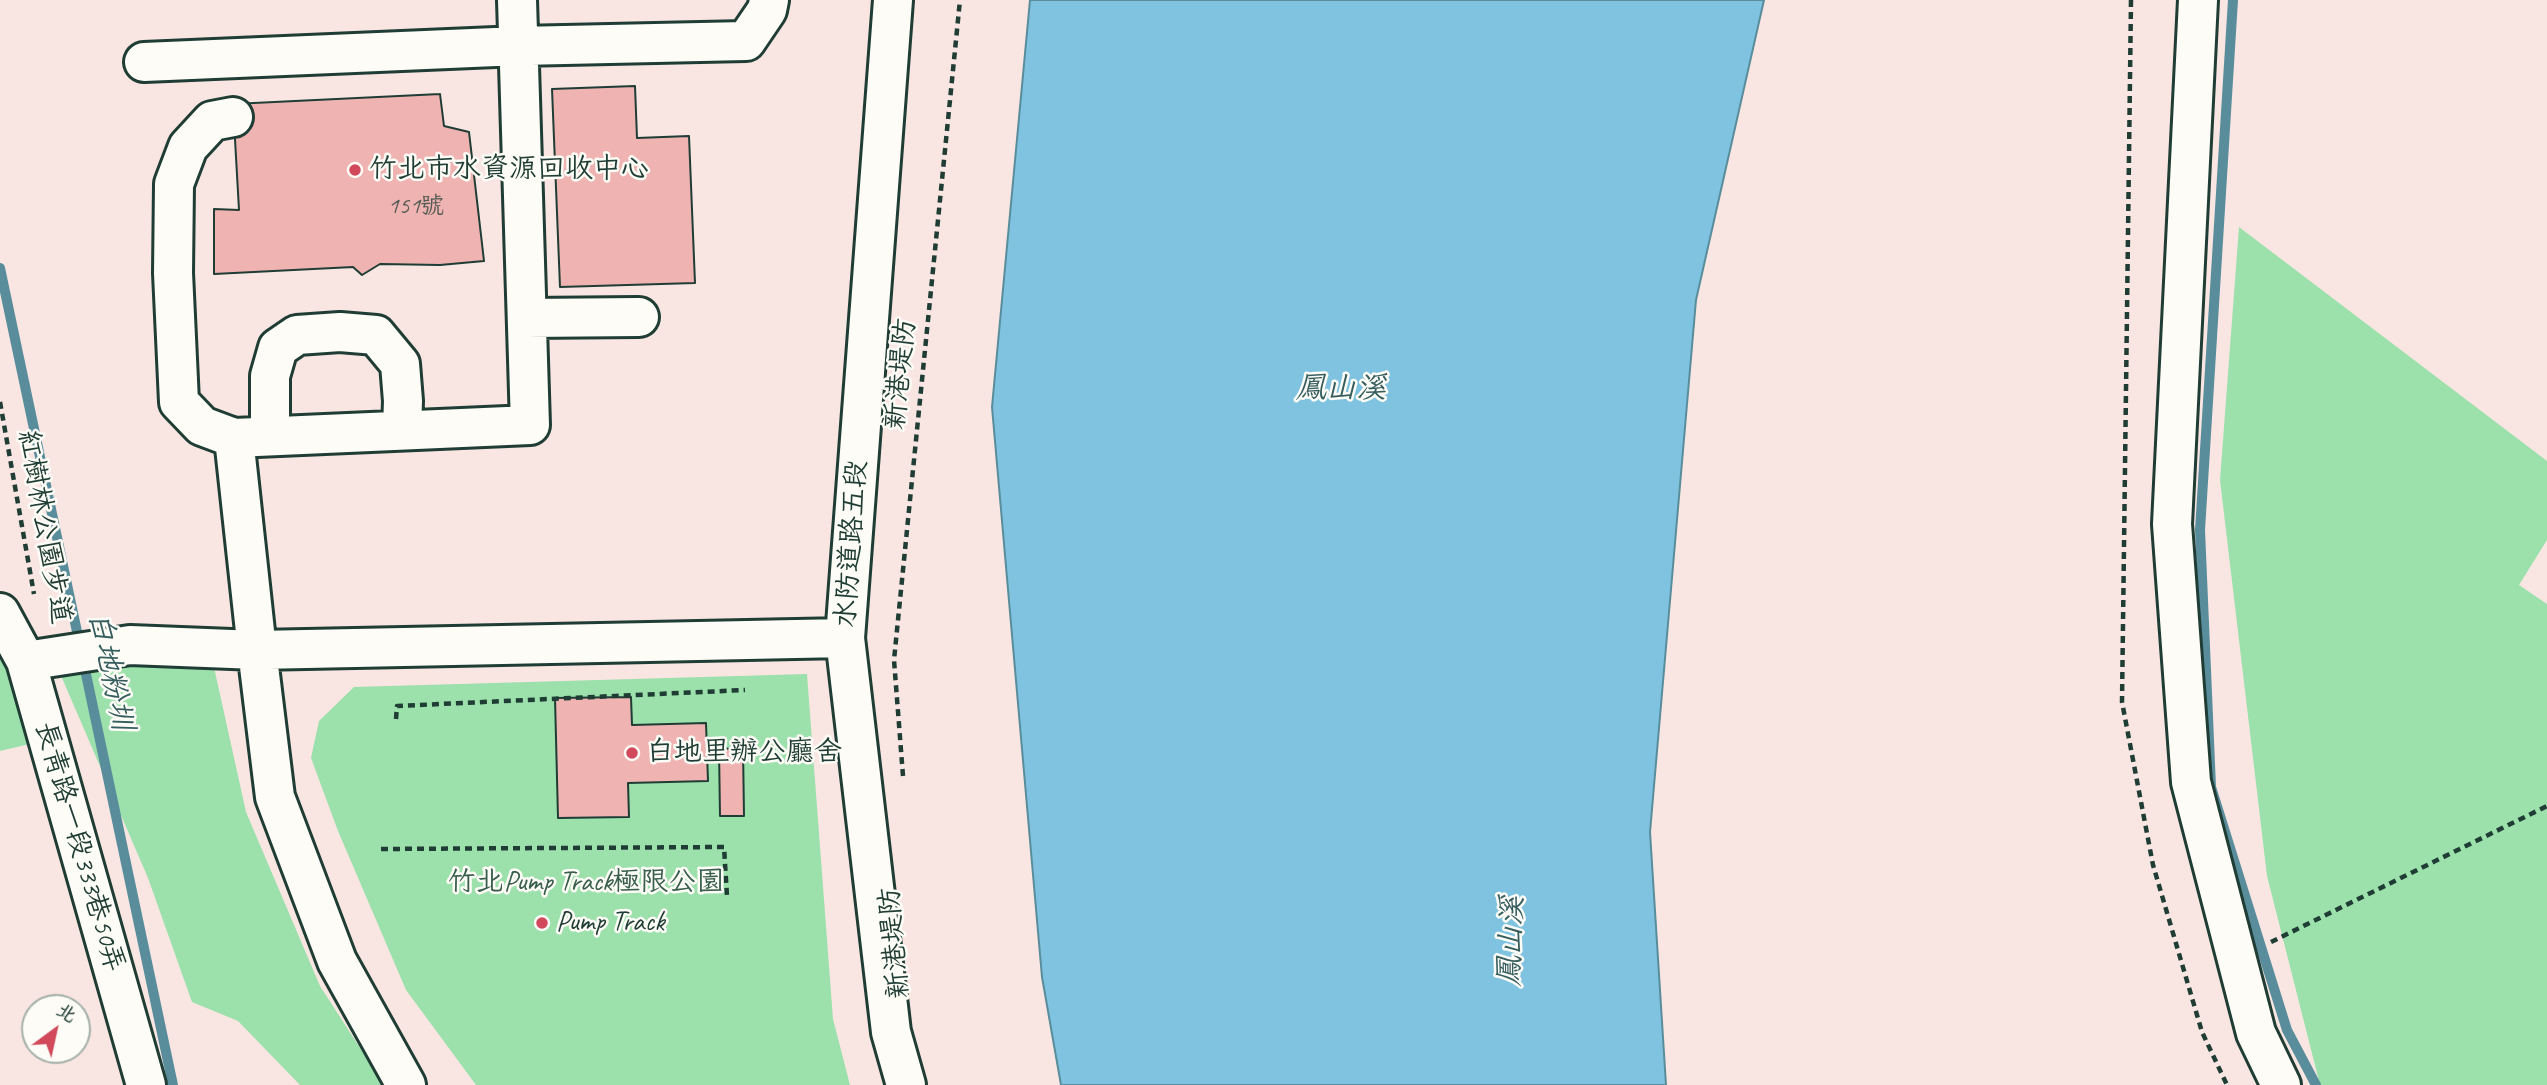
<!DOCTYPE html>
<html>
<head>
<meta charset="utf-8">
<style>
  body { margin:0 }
  #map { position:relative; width:2547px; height:1085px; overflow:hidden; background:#f9e6e2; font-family:Caveat,"LXGW WenKai TC",sans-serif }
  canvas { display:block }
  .north { position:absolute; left:21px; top:994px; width:70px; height:70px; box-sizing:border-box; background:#fdfcf7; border:2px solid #a4b0a9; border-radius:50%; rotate:33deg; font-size:19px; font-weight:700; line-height:28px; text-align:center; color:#1f3d34 }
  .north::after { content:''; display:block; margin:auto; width:24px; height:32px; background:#d1495b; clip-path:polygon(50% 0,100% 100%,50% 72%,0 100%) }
</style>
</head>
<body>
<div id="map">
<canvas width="2547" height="1085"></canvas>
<div class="north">北</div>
</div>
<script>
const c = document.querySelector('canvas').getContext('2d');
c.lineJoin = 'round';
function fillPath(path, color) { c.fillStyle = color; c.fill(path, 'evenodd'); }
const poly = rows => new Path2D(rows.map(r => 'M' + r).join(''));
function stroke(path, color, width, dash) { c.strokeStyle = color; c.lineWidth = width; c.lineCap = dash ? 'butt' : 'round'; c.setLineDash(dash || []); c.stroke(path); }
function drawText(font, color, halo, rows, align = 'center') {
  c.font = font + ' Caveat,"LXGW WenKai TC",sans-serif'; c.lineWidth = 5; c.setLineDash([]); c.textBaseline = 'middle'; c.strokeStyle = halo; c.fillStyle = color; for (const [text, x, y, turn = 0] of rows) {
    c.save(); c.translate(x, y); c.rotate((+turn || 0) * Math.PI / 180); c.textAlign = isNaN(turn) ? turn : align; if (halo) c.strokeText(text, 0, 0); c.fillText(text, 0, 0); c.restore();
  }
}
fillPath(poly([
  [2239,227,2547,461,2547,540,2519,585,2547,604,2547,1085,2320,1085,2267,876,2220,480],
  [0,638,38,742,0,751],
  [208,640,246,812,320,986,384,1085,300,1085,238,1021,192,1002,148,878,56,664],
  [807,674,833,1019,850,1085,476,1085,406,990,338,831,311,758,319,721,354,687]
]), '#9ce0ac');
const water = poly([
  [1030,0,1764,0,1696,300,1650,832,1666,1085,1061,1085,1042,977,992,407,1030,0]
]);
fillPath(water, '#7fc3e0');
stroke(water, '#598d9b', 2);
stroke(poly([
  [2233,0,2200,530,2211,787,2287,1030,2316,1085],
  [0,268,173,1085]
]), '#598d9b', 10);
const building = poly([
  [635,86,637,138,689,136,695,283,560,287,552,89,635,86],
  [440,94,444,126,469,132,484,261,440,265,380,264,362,275,353,267,214,274,214,209,239,210,233,104,440,94],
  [631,697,632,725,706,723,708,781,628,783,629,817,558,818,555,698,631,697],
  [743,748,744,816,720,816,719,749,743,748]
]);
fillPath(building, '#efb3b1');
stroke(building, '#1f3d34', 2);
const minor = poly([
  [893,0,845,638,891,1032,906,1085],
  [2198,0,2172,524,2191,782,2256,1033,2281,1085],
  [144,62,519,46,746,41,767,10,769,0],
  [233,117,212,121,188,147,174,184,173,273,179,402,202,426,234,438,530,425,517,0],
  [527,318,639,317],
  [270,436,270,376,278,348,297,335,340,332,376,335,400,364,403,401,402,429],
  [234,438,257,650,275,797,337,961,406,1085],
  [0,613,26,661,146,1085],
  [26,661,130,645,257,650,845,638]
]);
stroke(minor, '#1f3d34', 44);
stroke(poly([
  [2131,0,2122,702,2153,865,2202,1032,2227,1085],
  [0,402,34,594],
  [396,719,397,706,745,690],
  [903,776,894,660,960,0],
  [381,849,724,847,727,896],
  [2271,942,2547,806]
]), '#1f3d34', 4.5, [7, 5]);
stroke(minor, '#fdfcf7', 38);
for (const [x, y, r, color] of [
  [355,170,7,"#d1495b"],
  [632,753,7,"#d1495b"],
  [542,923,7,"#d1495b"]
]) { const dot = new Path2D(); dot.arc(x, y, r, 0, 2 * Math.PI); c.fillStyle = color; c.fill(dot); stroke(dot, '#fdfcf7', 2.5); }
drawText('24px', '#535a53', null, [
  ["151號",416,207]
]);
drawText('28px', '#1f3d34', '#fdfcf7', [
  ["竹北市水資源回收中心",369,170],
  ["白地里辦公廳舍",646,753],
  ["Pump Track",556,923]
], 'left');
drawText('28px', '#1f3d34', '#fdfcf7', [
  ["新港堤防",901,374,-84],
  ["紅樹林公園步道",44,527,80],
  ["水防道路五段",852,544,-86],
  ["長青路一段333巷50弄",79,847,74],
  ["新港堤防",895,943,-95]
]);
drawText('28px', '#385e4c', '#fdfcf7', [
  ["竹北Pump Track極限公園",586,883]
]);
drawText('italic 30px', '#375e5f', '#fdfcf7', [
  ["鳳山溪",1341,389],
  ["白地粉圳",110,671,78],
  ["鳳山溪",1512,941,-88]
]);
</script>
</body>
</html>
